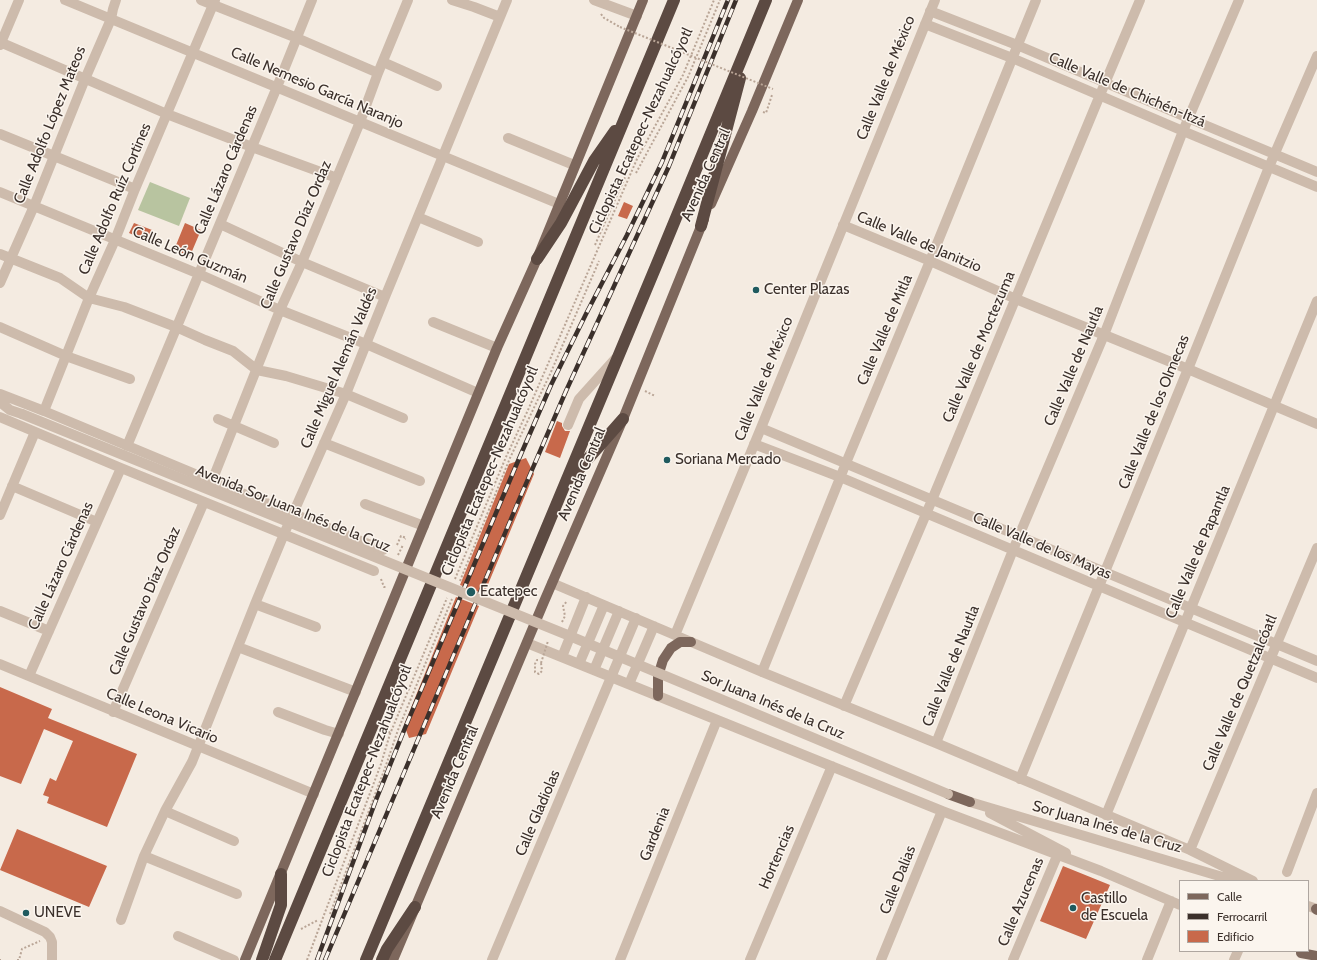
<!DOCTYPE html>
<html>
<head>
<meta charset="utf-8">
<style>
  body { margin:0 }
  #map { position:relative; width:1317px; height:960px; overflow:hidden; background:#f4ebe1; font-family:Cabin,sans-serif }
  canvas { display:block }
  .legend { position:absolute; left:1179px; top:880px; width:130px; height:72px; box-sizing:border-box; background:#fbf5ee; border:1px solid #aea6a0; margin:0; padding:5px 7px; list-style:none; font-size:12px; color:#3b302b }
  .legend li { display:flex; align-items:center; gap:8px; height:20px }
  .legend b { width:20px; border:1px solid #aea6a0 }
</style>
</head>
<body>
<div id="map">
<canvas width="1317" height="960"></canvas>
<ul class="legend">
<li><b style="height:5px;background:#7d675c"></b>Calle</li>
<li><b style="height:5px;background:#3b302b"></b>Ferrocarril</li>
<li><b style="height:11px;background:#c8694b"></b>Edificio</li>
</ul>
</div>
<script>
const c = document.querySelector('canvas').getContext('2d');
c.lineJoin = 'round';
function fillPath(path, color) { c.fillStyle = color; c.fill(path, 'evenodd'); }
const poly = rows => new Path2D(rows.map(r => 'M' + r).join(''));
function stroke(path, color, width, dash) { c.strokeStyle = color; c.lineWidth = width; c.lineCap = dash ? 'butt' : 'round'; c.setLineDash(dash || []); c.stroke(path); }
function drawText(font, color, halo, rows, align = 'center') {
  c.font = font + ' Cabin,sans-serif'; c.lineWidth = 3; c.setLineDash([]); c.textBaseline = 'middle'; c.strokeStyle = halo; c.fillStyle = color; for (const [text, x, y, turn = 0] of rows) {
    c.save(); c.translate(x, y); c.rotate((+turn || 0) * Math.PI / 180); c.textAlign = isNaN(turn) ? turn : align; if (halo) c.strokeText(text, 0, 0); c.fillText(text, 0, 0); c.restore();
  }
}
fillPath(poly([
  [150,182,190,198,179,226,138,210]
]), '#b8c4a0');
fillPath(poly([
  [624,202,633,206,627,219,618,216],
  [134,223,152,230,148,241,129,233],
  [185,223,201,230,190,256,174,250],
  [557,421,562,423,562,426,565,431,570,431,560,458,545,452],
  [526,458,534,474,484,594,460,585,509,464],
  [456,597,479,606,426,734,409,738,404,725],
  [0,687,52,709,48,718,137,754,107,827,47,803,49,797,43,795,50,778,56,781,73,741,44,729,21,784,0,776],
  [17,829,107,866,89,907,0,870],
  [1063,866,1110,885,1086,939,1040,921]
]), '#c8694b');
stroke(poly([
  [601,14,604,18,620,27],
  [763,112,766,113,772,95],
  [636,173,688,77,720,0],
  [595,245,626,175],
  [645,391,655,396],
  [397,545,401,536,406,538,405,539],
  [398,555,403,545],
  [381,579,384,587,387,587],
  [455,579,506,457,528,410,637,159,683,75,714,0],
  [460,581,510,458,551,372,599,261],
  [562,622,565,616,563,606,567,601],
  [538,660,537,660,535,664,535,672,539,674,542,671,541,663],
  [386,724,390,734],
  [330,914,385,768,398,730,452,599],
  [301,929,318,920],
  [0,959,0,960],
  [17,960,19,960,22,949,40,941],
  [307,960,381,764,390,734,447,598]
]), '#b9a596', 2, [2, 2]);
stroke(poly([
  [65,0,559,204],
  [201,0,297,38,378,73],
  [452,0,474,7,500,17],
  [594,0,637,16],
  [930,11,1017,45,1188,118,1317,172],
  [925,24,1012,58,1183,131,1317,187],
  [0,42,167,114,252,147,337,178],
  [0,45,19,0],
  [383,62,437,86],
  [0,134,135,189],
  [508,138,574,165],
  [0,192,199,274,280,310,366,344,478,393],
  [418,217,478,242],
  [220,224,302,262,385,297],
  [843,225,930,261,1016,299,1188,369,1317,424],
  [0,254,60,278,89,298,124,307,176,327,205,340,233,351,257,370,286,376,346,394,403,418],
  [0,283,34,206,85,79,111,19,113,9,116,0],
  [433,322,497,348],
  [0,327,66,356,130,379],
  [0,394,44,411,212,481,383,550],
  [0,402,10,410,22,414],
  [44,411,89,298,115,240,135,189,215,0],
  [0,417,121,468,374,571],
  [218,419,274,443],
  [568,425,579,399,615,359],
  [761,428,1317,661],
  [324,443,420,481],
  [754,444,840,477,1317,678],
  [127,446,277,87,312,0],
  [212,481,280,310,302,262,360,122,378,73,408,0],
  [12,486,97,522],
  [365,504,424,526],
  [0,515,35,432],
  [552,583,762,672,936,743,1190,850,1253,881],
  [255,604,316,627],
  [0,611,49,631],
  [675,635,761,428,935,0],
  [527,643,942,811,1101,871,1180,905],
  [238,647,356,692],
  [562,657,586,597],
  [0,664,314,794],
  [579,664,604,605],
  [594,670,619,611],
  [762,672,846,463,930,261,1036,0],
  [29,676,121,468],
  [629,684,654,626],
  [844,706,932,500,1100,95,1140,0],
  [113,712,204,502],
  [278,712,325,730,339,734],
  [936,743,1013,550,1104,335,1183,131,1239,0],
  [1020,779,1188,369,1269,167,1317,56],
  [970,802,1236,881],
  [165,811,234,841],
  [990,813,1066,853],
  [1106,815,1317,301],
  [1190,850,1317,548],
  [144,856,237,894],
  [1287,872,1317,793],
  [1308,906,1317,909],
  [0,911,45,932,50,937,52,942,52,960],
  [121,920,144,856,165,811,192,762,198,747,255,604,284,534,346,394,385,297,507,0],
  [178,936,234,960],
  [492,960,636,618],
  [620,960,717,720],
  [750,960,832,766],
  [881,960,942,811],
  [1013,960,1057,856],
  [1147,960,1171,901],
  [1234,960,1238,951]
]), '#cdbbac', 10);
stroke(poly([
  [711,204,752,111,798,0],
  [658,696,658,676,663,660,671,648,680,642,691,642],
  [948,794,970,802],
  [1316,909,1317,910],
  [1301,953,1317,956],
  [245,960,497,348,537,259,643,0],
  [393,960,543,604,623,419,704,219]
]), '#7d675c', 10);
stroke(poly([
  [701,226,740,78],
  [537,259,561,223,594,161,615,131],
  [571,478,623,419],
  [262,960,281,905,281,874],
  [275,960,674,0],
  [366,960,659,259,766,0],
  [382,960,387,949,415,907]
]), '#5c4a42', 12);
const rail = poly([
  [317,960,376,800,405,728,518,461,551,385,586,314,627,235,662,162,728,0],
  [325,960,519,500,566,391,669,166,736,0]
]);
stroke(rail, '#3b302b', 4.5);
stroke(rail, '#fbf5ee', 3, [9]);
stroke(poly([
  [620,27,773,89],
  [541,663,548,641]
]), '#b9a596', 2, [2, 2]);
stroke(poly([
  [22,414,565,634,948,794]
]), '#cdbbac', 10);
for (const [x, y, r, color] of [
  [756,290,4,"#1f5a5e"],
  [667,460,4,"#1f5a5e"],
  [471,592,5,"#1f5a5e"],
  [1073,908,4,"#1f5a5e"],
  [26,913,4,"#1f5a5e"]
]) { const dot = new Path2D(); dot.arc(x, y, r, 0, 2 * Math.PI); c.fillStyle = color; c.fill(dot); stroke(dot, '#fbf5ee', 1.5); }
drawText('15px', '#3b302b', '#fbf5ee', [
  ["Calle Valle de México",886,78,-68],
  ["Calle Nemesio García Naranjo",317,88,23],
  ["Calle Valle de Chichén-Itzá",1127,90,23],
  ["Calle Adolfo López Mateos",50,125,-68],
  ["Ciclopista Ecatepec-Nezahualcóyotl",641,131,-65],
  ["Calle Lázaro Cárdenas",226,170,-67],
  ["Avenida Central",706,175,-66],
  ["Calle Adolfo Ruíz Cortines",115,199,-67],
  ["Calle Gustavo Díaz Ordaz",296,235,-67],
  ["Calle Valle de Janitzio",919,242,23],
  ["Calle León Guzmán",190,255,23],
  ["Calle Valle de Mitla",885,330,-67],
  ["Calle Valle de Moctezuma",979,347,-67],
  ["Calle Valle de Nautla",1074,366,-67],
  ["Calle Miguel Alemán Valdés",339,368,-67],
  ["Calle Valle de México",764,379,-68],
  ["Calle Valle de los Olmecas",1154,412,-68],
  ["Ciclopista Ecatepec-Nezahualcóyotl",490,471,-67],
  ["Avenida Central",582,474,-67],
  ["Avenida Sor Juana Inés de la Cruz",293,509,22],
  ["Calle Valle de los Mayas",1042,546,23],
  ["Calle Valle de Papantla",1198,552,-67],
  ["Calle Lázaro Cárdenas",61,566,-66],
  ["Calle Gustavo Díaz Ordaz",145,601,-67],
  ["Calle Valle de Nautla",951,666,-68],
  ["Calle Valle de Quetzalcóatl",1240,693,-67],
  ["Sor Juana Inés de la Cruz",773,705,23],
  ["Calle Leona Vicario",162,716,23],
  ["Ciclopista Ecatepec-Nezahualcóyotl",367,771,-69],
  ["Avenida Central",455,772,-67],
  ["Calle Gladiolas",538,813,-67],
  ["Sor Juana Inés de la Cruz",1107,827,16],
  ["Gardenia",655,834,-68],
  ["Hortencias",777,857,-67],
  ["Calle Dalias",898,880,-68],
  ["Calle Azucenas",1021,902,-67]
]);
drawText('15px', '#3b302b', '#fbf5ee', [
  ["Center Plazas",764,290],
  ["Soriana Mercado",675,460],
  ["Ecatepec",480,592],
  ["Castillo",1081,899],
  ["de Escuela",1081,916],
  ["UNEVE",34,913]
], 'left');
</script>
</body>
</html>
